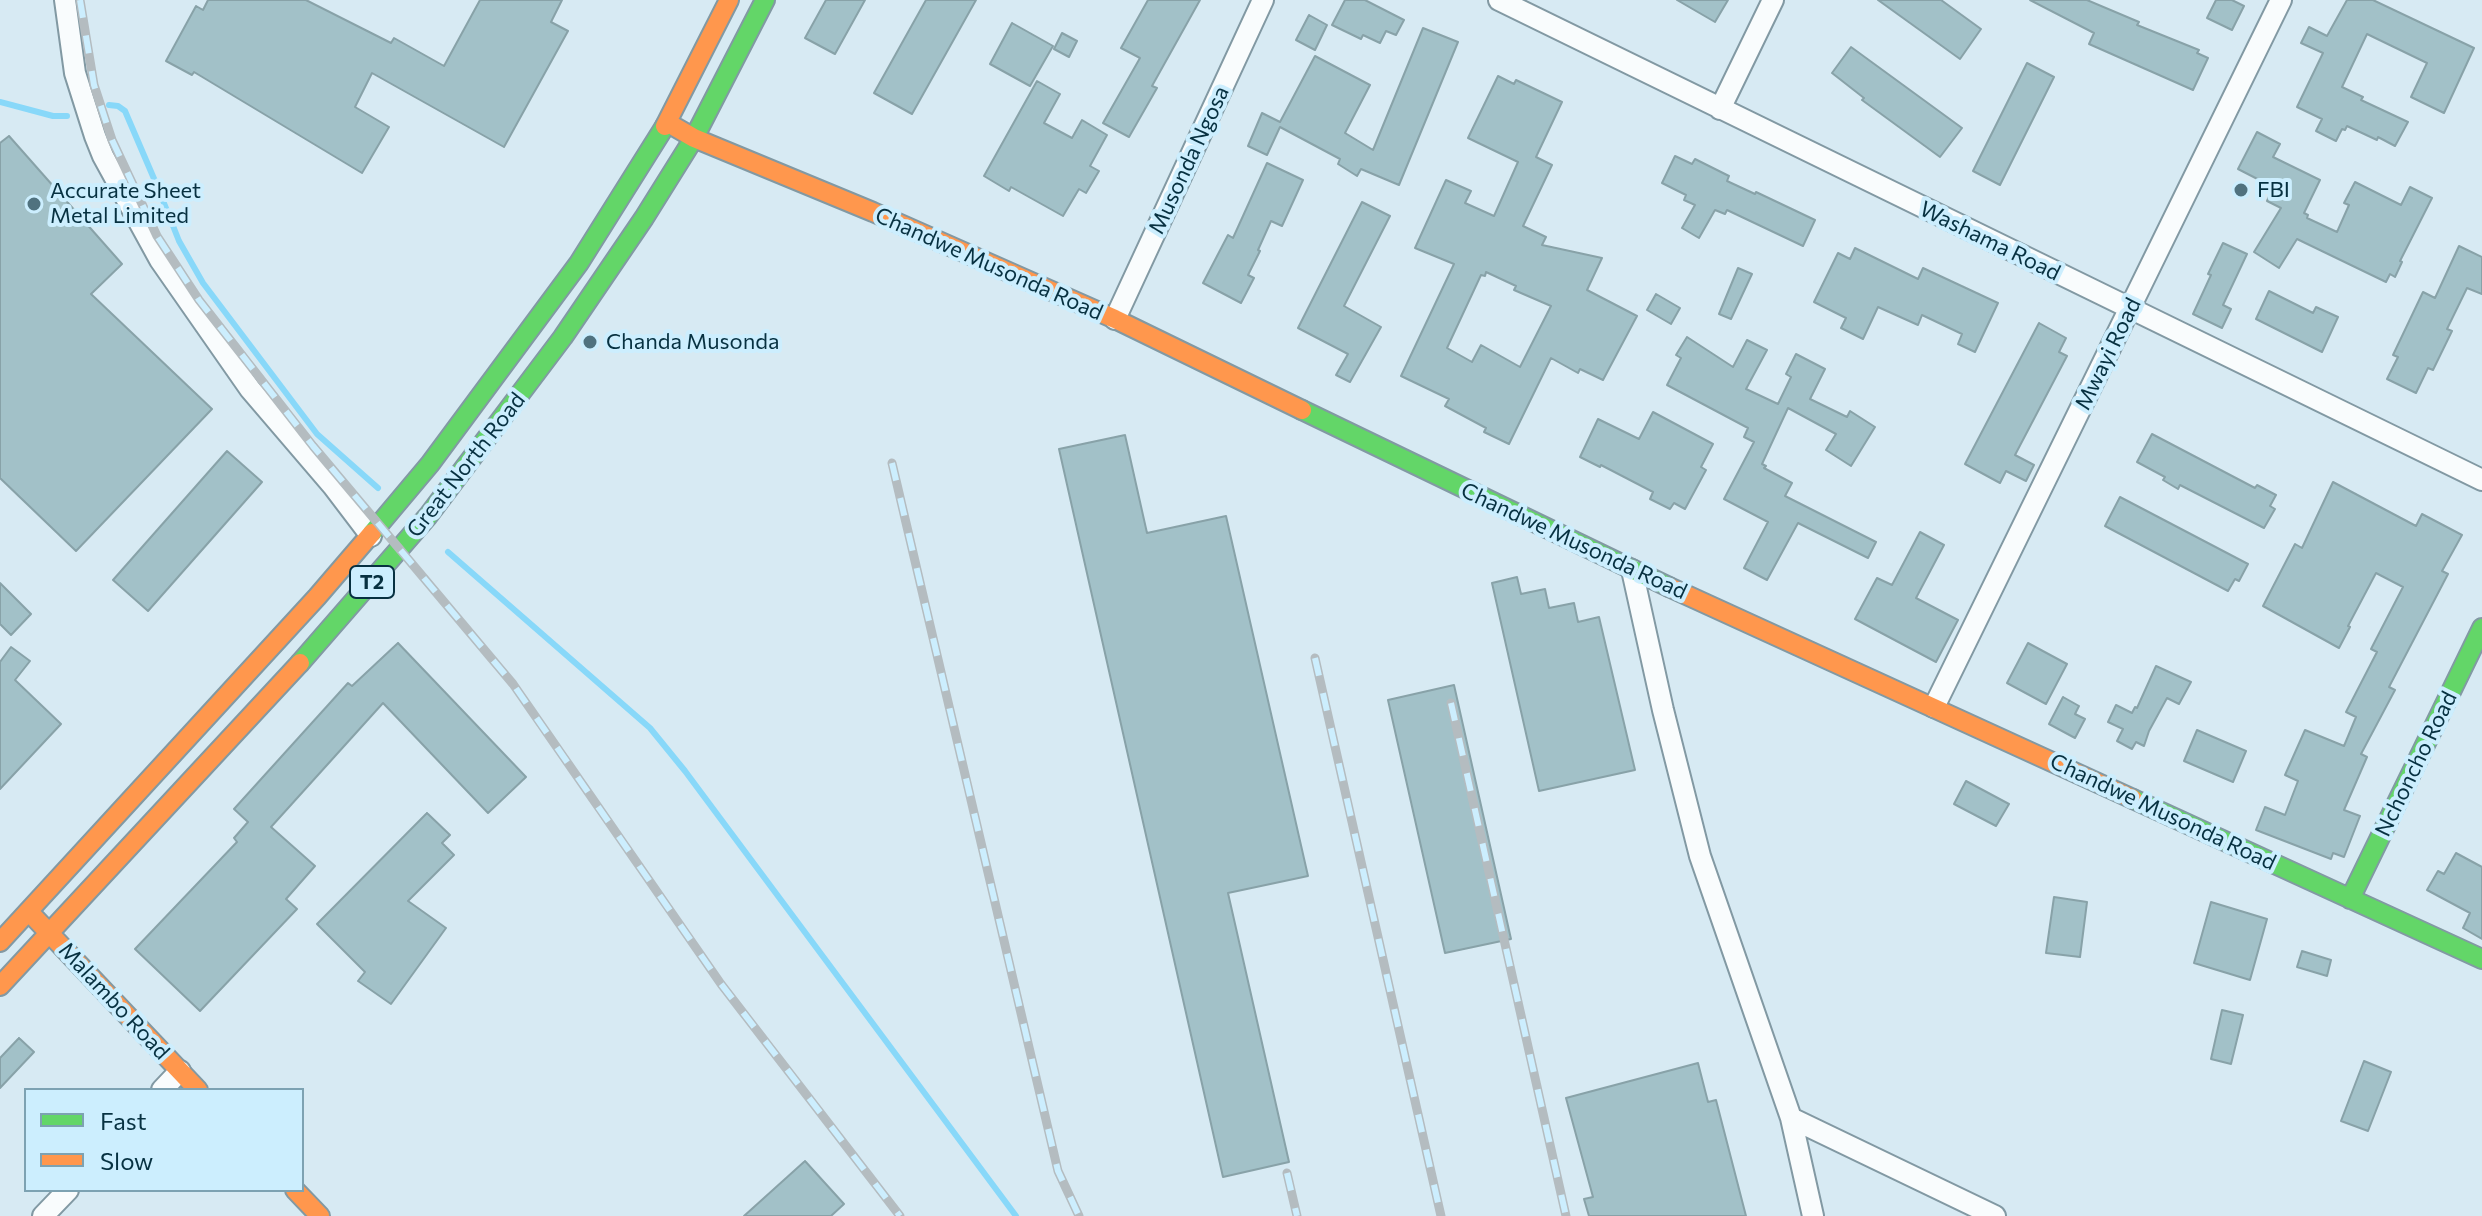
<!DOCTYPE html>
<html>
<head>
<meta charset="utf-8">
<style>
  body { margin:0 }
  #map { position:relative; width:2482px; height:1216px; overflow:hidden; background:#d7eaf3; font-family:Commissioner,sans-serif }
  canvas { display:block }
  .legend { position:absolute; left:24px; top:1088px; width:280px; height:104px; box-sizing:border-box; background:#cceefe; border:2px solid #7da2b2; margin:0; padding:10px 14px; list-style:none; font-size:24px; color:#073141 }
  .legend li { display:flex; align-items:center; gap:16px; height:40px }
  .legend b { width:40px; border:2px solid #7da2b2 }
</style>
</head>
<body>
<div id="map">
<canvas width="2482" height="1216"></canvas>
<ul class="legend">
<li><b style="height:10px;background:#63d668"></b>Fast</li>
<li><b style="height:10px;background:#ff974d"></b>Slow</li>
</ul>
</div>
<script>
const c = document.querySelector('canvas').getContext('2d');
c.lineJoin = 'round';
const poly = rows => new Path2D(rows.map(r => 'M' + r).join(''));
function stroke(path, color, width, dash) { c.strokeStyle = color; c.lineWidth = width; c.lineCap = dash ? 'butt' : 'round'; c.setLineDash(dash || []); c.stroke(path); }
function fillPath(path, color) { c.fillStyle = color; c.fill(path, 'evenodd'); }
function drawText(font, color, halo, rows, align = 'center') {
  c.font = font + ' Commissioner,sans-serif'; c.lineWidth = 8; c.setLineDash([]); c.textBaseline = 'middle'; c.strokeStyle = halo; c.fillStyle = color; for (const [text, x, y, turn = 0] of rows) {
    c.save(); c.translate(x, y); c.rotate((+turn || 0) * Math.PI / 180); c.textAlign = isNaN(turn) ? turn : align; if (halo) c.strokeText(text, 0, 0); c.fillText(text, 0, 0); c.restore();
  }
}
stroke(poly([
  [0,102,53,116,67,116],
  [109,105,118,106,125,111,158,188,179,241,203,283,317,434,378,488],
  [448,552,650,728,685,771,1016,1216]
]), '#88d8f9', 6);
const building = poly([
  [208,0,306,0,391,43,394,38,444,66,480,0,562,0,551,22,568,31,504,147,372,73,355,107,389,127,362,173,194,72,192,75,166,61,196,6,203,10,208,0],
  [826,0,865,0,835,54,805,38,826,0],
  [926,0,976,0,912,114,874,93,926,0],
  [1148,0,1200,0,1152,86,1157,88,1129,137,1103,123,1140,58,1121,48,1148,0],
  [1345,0,1365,0,1404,20,1396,35,1386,31,1380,43,1363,35,1361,39,1332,25,1345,0],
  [1677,0,1728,0,1715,22,1677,0],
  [1878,0,1941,0,1981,29,1960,59,1878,0],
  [2030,0,2087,0,2139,22,2137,25,2199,50,2197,53,2208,58,2193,90,2089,44,2094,33,2030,0],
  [2216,0,2232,0,2244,6,2232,30,2207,18,2216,0],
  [2347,0,2373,0,2474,48,2444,113,2411,97,2427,63,2367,34,2342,87,2363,97,2361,100,2408,122,2395,146,2378,137,2377,140,2347,126,2345,130,2342,129,2336,141,2316,131,2322,119,2297,107,2323,53,2301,43,2309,27,2327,36,2347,0],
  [1309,15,1327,25,1315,50,1296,40,1309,15],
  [1012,23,1053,46,1030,86,990,64,1012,23],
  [1423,28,1458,42,1399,185,1361,169,1357,176,1338,164,1340,159,1280,127,1267,155,1248,146,1262,113,1280,122,1315,56,1370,85,1345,133,1373,150,1423,28],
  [1062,33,1077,41,1069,57,1054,49,1062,33],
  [1851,47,1962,128,1940,157,1862,100,1864,98,1832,73,1851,47],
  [2027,63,2054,77,2000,185,1973,171,2027,63],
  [1498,76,1514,84,1516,80,1562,102,1536,157,1552,165,1523,226,1546,237,1542,245,1602,258,1587,290,1637,316,1603,380,1580,369,1578,373,1551,358,1509,444,1484,432,1486,428,1445,406,1449,399,1401,376,1454,264,1415,248,1446,180,1471,191,1465,203,1494,216,1518,162,1468,138,1498,76],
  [1486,272,1516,286,1514,290,1551,306,1520,367,1481,345,1472,362,1447,348,1481,275,1485,276,1486,272],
  [1037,81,1060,94,1044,123,1072,138,1082,120,1107,135,1090,166,1099,171,1086,193,1079,189,1063,216,1011,187,1009,191,984,176,1037,81],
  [2257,132,2280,144,2273,157,2320,180,2304,213,2308,215,2307,218,2337,232,2349,205,2344,203,2355,182,2401,205,2410,187,2432,198,2400,261,2402,262,2395,277,2390,274,2386,282,2297,239,2279,268,2254,252,2281,208,2267,201,2273,187,2238,169,2257,132],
  [9,136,122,264,91,294,212,409,76,551,0,478,0,143,9,136],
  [1675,156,1692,164,1695,159,1729,176,1727,181,1755,194,1756,192,1815,220,1803,246,1727,210,1725,214,1715,210,1699,238,1682,228,1695,205,1684,200,1686,195,1662,183,1675,156],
  [1267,163,1303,180,1282,226,1271,221,1258,250,1260,251,1248,275,1254,278,1241,303,1203,283,1228,235,1233,238,1267,163],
  [1362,202,1390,216,1344,306,1381,327,1350,382,1336,375,1348,354,1298,328,1362,202],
  [2223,243,2247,254,2223,305,2231,309,2222,328,2193,314,2211,275,2208,274,2223,243],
  [2459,246,2482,257,2482,294,2467,288,2447,329,2452,331,2433,370,2428,368,2416,393,2387,379,2398,357,2393,355,2423,292,2435,298,2459,246],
  [1855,248,1918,279,1923,268,1998,303,1975,352,1958,344,1962,334,1922,315,1918,325,1878,307,1863,339,1841,328,1846,318,1814,302,1838,253,1850,259,1855,248],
  [1738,268,1752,274,1731,319,1719,314,1738,268],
  [2269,291,2313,313,2316,307,2338,317,2322,352,2256,319,2269,291],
  [1656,294,1680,308,1671,324,1647,310,1656,294],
  [2039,323,2066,338,2059,352,2067,356,2015,455,2034,465,2026,481,2006,471,2000,483,1965,464,2039,323],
  [1687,337,1733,367,1747,340,1767,350,1746,389,1778,404,1791,377,1786,374,1796,354,1825,369,1810,399,1847,417,1850,411,1875,427,1851,466,1826,450,1836,434,1788,408,1762,464,1766,466,1764,468,1792,483,1785,496,1876,542,1868,558,1798,523,1767,580,1744,568,1768,522,1724,499,1754,442,1744,437,1748,428,1667,385,1681,358,1676,355,1687,337],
  [1653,412,1713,444,1701,467,1706,470,1685,509,1674,503,1670,509,1650,499,1653,492,1601,465,1600,467,1580,457,1598,419,1639,439,1653,412],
  [2152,434,2255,488,2257,485,2276,495,2270,506,2275,509,2264,528,2180,485,2178,489,2163,480,2165,477,2137,462,2152,434],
  [1125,435,1147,533,1226,516,1308,876,1228,893,1289,1162,1223,1177,1059,449,1125,435],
  [227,451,262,482,148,611,113,580,227,451],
  [2333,482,2416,526,2422,514,2462,535,2442,571,2448,574,2389,687,2395,690,2361,754,2367,757,2344,810,2360,816,2344,857,2333,853,2331,859,2256,830,2265,807,2285,815,2298,781,2285,775,2305,730,2344,746,2356,717,2346,712,2377,652,2371,649,2403,587,2376,573,2348,626,2350,627,2339,648,2263,606,2295,544,2302,548,2333,482],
  [2120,497,2248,564,2239,581,2235,579,2228,591,2105,526,2120,497],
  [1920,532,1944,545,1916,598,1958,620,1936,662,1855,619,1877,578,1892,585,1920,532],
  [1517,577,1521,594,1545,589,1549,608,1574,603,1578,622,1599,617,1635,770,1539,791,1492,583,1517,577],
  [0,583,31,614,11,635,0,624,0,583],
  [398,643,526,777,488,813,383,703,271,827,315,866,286,899,297,909,200,1011,135,949,237,842,234,838,248,822,234,809,348,683,352,686,398,643],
  [2028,643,2067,664,2046,704,2007,683,2028,643],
  [11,647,30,661,15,680,61,724,0,789,0,662,11,647],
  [2156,666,2191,682,2179,704,2167,698,2149,731,2144,746,2136,742,2132,749,2117,741,2123,729,2108,722,2116,705,2132,713,2135,707,2137,708,2156,666],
  [1454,685,1511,939,1445,953,1388,700,1454,685],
  [2063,697,2079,706,2075,714,2085,719,2075,738,2049,724,2063,697],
  [2197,730,2246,751,2233,782,2184,761,2197,730],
  [1966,781,2009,804,1996,826,1954,804,1966,781],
  [427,813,450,835,442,843,454,855,408,901,446,928,391,1004,358,981,365,972,317,924,427,813],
  [2456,853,2482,867,2482,939,2463,928,2470,913,2427,890,2438,871,2444,874,2456,853],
  [2054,897,2087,902,2080,957,2046,953,2054,897],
  [2211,902,2267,919,2250,980,2194,963,2211,902],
  [2302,951,2331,960,2327,976,2297,967,2302,951],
  [2222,1010,2243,1015,2231,1064,2211,1059,2222,1010],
  [19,1038,34,1052,0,1088,0,1058,19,1038],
  [2364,1061,2391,1072,2368,1131,2341,1121,2364,1061],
  [1698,1063,1708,1102,1716,1100,1746,1216,1589,1216,1584,1199,1593,1197,1566,1098,1698,1063],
  [805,1161,844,1204,831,1216,744,1216,805,1161]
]);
fillPath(building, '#a2c1c8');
stroke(building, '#88a2a8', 2);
const street = poly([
  [65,0,75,73,95,136,103,156,160,260,250,389,333,486,371,536],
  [1499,0,2482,480],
  [1720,109,1773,0],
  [1115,319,1263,0],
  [1632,570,1663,710,1700,856,1791,1118,1995,1216],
  [1934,707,2281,0],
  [162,1090,180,1071],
  [1791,1118,1813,1216],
  [43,1216,68,1190]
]);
const fast = poly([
  [1302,410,1669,587],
  [372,533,430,464,579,263,665,126],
  [300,663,428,516,563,337,644,218,694,138,765,0],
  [2133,799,2482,959],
  [2350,899,2482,628]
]);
const slow = poly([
  [665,126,729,0],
  [675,127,694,138,873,212,1115,319,1302,410],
  [1669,587,2133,799],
  [33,916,198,1090],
  [0,942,317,597,372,533],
  [0,986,300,663],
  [295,1190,320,1216]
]);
stroke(street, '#8299a3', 24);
stroke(fast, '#8299a3', 22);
stroke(slow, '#8299a3', 22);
stroke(street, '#f9fcfd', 20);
stroke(fast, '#63d668', 18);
stroke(slow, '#ff974d', 18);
const rail = poly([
  [80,0,94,85,112,140,157,236,199,300,313,446,513,684,721,984,900,1216],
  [892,463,1058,1171,1079,1216],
  [1315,658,1441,1216],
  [1451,703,1566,1216],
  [1287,1173,1297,1216]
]);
stroke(rail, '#b4bcc0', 9);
stroke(rail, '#cceefe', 6, [18]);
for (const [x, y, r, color] of [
  [2241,190,8,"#50727f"],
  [34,204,8,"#50727f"],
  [590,342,8,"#50727f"]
]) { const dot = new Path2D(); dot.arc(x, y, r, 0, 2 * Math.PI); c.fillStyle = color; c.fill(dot); stroke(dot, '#cceefe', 3); }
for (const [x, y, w] of [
  [372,582,44]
]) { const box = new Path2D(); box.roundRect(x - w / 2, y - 16, w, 32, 6); c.fillStyle = '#cceefe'; c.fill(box); stroke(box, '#073141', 2); }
drawText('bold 20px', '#073141', null, [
  ["T2",372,582]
]);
drawText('22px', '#073141', '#cceefe', [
  ["Musonda Ngosa",1189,160,-65],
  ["Washama Road",1990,241,26],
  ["Chandwe Musonda Road",989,264,24],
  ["Mwayi Road",2108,354,-64],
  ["Great North Road",466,465,-52],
  ["Chandwe Musonda Road",1574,541,25],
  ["Nchoncho Road",2416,764,-64],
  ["Chandwe Musonda Road",2163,812,25],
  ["Malambo Road",114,1001,47]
]);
drawText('22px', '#073141', '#cceefe', [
  ["FBI",2257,190],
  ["Accurate Sheet",50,191],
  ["Metal Limited",50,216],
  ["Chanda Musonda",606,342]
], 'left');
</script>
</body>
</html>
